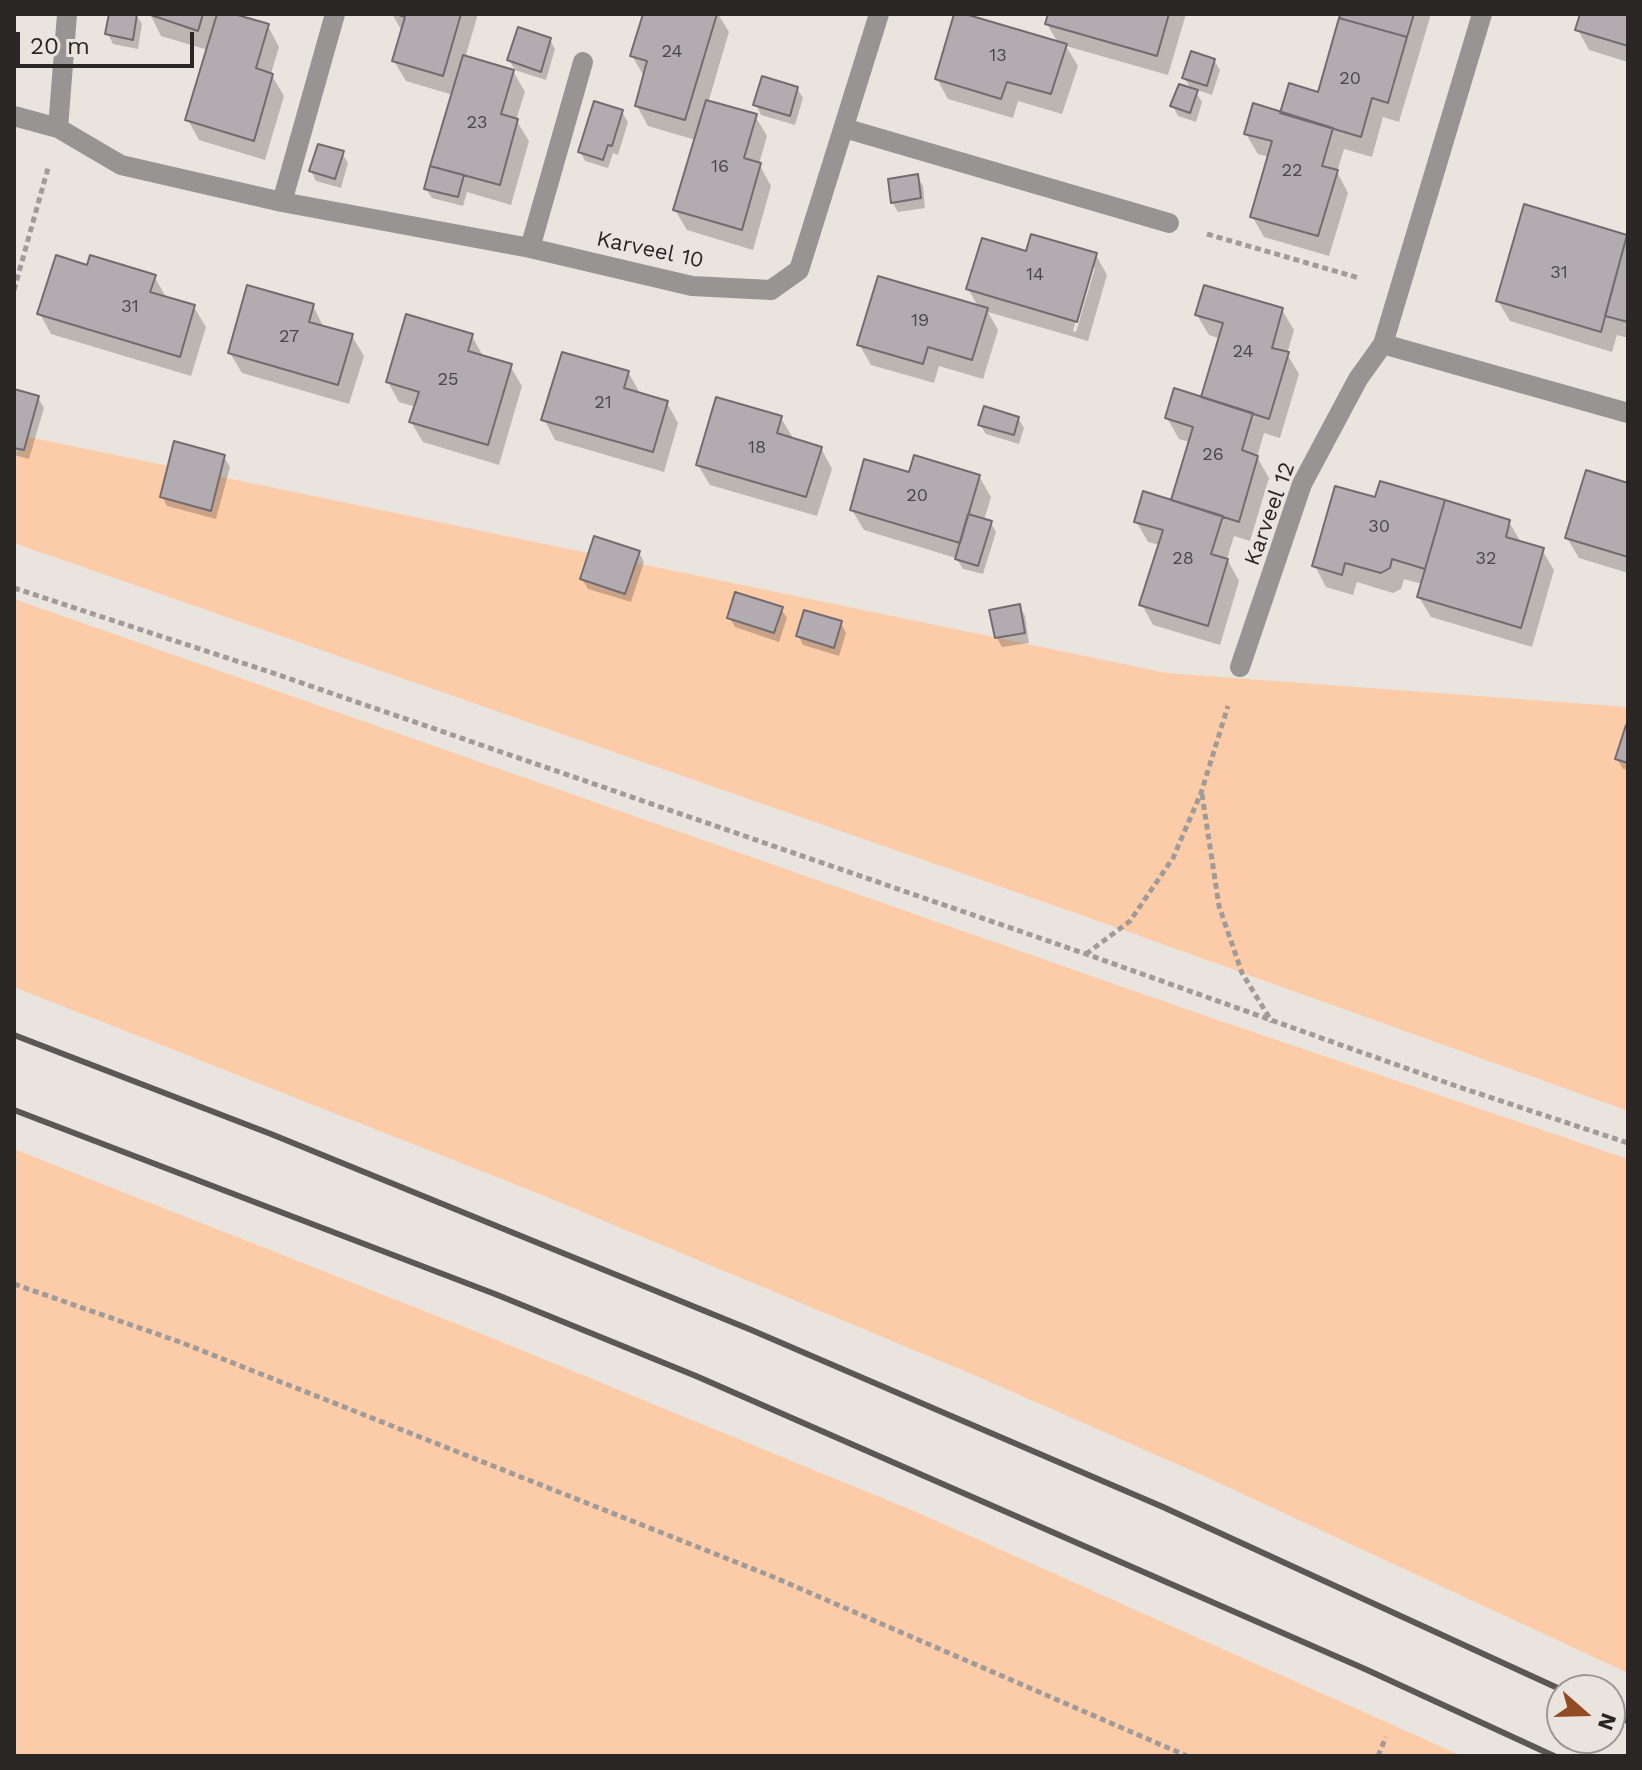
<!DOCTYPE html>
<html>
<head>
<meta charset="utf-8">
<style>
  body { margin:0 }
  #map { position:relative; width:1642px; height:1770px; overflow:hidden; background:#eae4df; font-family:"Work Sans",sans-serif }
  canvas { display:block }
  .frame { position:absolute; inset:0; border:16px solid #292625; pointer-events:none }
  .north { position:absolute; left:1546px; top:1674px; width:80px; height:80px; box-sizing:border-box; background:#eae4df; border:2px solid #9d9895; border-radius:50%; rotate:110deg; font-size:22px; font-weight:700; line-height:32px; text-align:center; color:#292625 }
  .north::after { content:''; display:block; margin:auto; width:28px; height:36px; background:#924c25; clip-path:polygon(50% 0,100% 100%,50% 72%,0 100%) }
  .scale { position:absolute; left:16px; top:32px; width:178px; height:36px; box-sizing:border-box; border:4px solid #292625; border-top:0; padding-left:10px; font-size:24px; line-height:28px; white-space:nowrap; color:#292625; -webkit-text-stroke:6px #eae4df; paint-order:stroke }
</style>
</head>
<body>
<div id="map">
<canvas width="1642" height="1770"></canvas>
<div class="frame"></div>
<div class="north">N</div>
<div class="scale">20 m</div>
</div>
<script>
const c = document.querySelector('canvas').getContext('2d');
c.lineJoin = 'round';
function fillPath(path, color) { c.fillStyle = color; c.fill(path, 'evenodd'); }
const poly = rows => new Path2D(rows.map(r => 'M' + r).join(''));
function stroke(path, color, width, dash) { c.strokeStyle = color; c.lineWidth = width; c.lineCap = dash ? 'butt' : 'round'; c.setLineDash(dash || []); c.stroke(path); }
function drawText(font, color, halo, rows, align = 'center') {
  c.font = font + ' "Work Sans",sans-serif'; c.lineWidth = 6; c.setLineDash([]); c.textBaseline = 'middle'; c.strokeStyle = halo; c.fillStyle = color; for (const [text, x, y, turn = 0] of rows) {
    c.save(); c.translate(x, y); c.rotate((+turn || 0) * Math.PI / 180); c.textAlign = isNaN(turn) ? turn : align; if (halo) c.strokeText(text, 0, 0); c.fillText(text, 0, 0); c.restore();
  }
}
fillPath(poly([
  [24,436,1167,673,1628,707,1628,1111,1073,912,14,543,14,463],
  [14,599,1203,1015,1628,1159,1628,1673,1204,1476,981,1378,537,1193,14,987],
  [14,1149,480,1333,921,1514,1462,1756,14,1756]
]), '#fccca9');
fillPath(poly([
  [112,14,136,15,142,24,138,49,113,44,108,34],
  [150,14,227,14,268,26,279,47,271,74,284,96,265,160,199,140,188,120,208,50,161,36],
  [392,14,478,14,465,58,513,71,525,92,516,120,529,141,511,205,467,192,463,206,432,198,426,189,453,95,406,81,394,61,403,33],
  [645,14,718,14,729,32,708,103,755,116,767,136,759,164,771,186,753,250,687,230,675,210,696,140,648,126,637,106,645,78,632,56],
  [956,14,1058,43,1047,24,1050,14,1186,14,1168,75,1066,46,1078,66,1062,114,1018,101,1013,118,948,99,937,79],
  [1343,14,1431,14,1399,122,1383,117,1372,157,1344,149,1337,172,1348,193,1329,256,1264,237,1252,216,1270,157,1258,154,1246,134,1319,95],
  [1582,14,1628,14,1628,62,1589,50,1578,30],
  [550,40,555,49,546,80,515,70,509,60],
  [1214,60,1220,70,1212,95,1194,89,1202,102,1196,122,1178,116,1173,106,1192,91,1184,77],
  [797,88,803,98,795,125,761,115,756,105],
  [622,112,628,122,618,155,613,153,608,168,585,161,580,151],
  [342,153,348,163,341,188,316,181,311,171],
  [917,176,923,186,925,208,898,212,892,202],
  [1628,238,1628,338,1617,335,1612,352,1510,321,1498,301],
  [1027,254,1096,255,1107,275,1088,341,988,312,998,330,983,379,939,366,934,383,871,365,859,344,979,308,968,289],
  [1091,268,1095,268,1076,332,1073,331],
  [89,267,154,276,166,297,194,307,206,327,191,376,51,334,40,314],
  [313,306,324,328,352,336,364,356,349,404,242,373,230,353],
  [1282,310,1294,330,1287,354,1299,374,1280,438,1264,433,1257,457,1269,478,1250,541,1234,536,1227,559,1239,581,1220,645,1153,625,1142,605,1160,545,1148,542,1136,521,1173,503,1190,442,1179,439,1167,418,1203,399,1221,339,1209,335,1197,315],
  [472,336,483,356,510,366,522,386,499,465,423,442,411,422,416,407,399,402,388,382],
  [628,372,640,393,667,403,678,423,664,472,555,440,544,419],
  [14,391,38,398,44,408,29,459,14,455],
  [781,418,793,438,821,448,832,469,817,516,710,485,698,465],
  [1018,418,1024,428,1019,444,986,434,980,425],
  [224,457,230,467,216,519,167,506,162,496],
  [910,475,979,476,991,497,984,520,991,523,996,532,983,574,963,569,956,558,864,530,852,510],
  [1628,485,1628,573,1579,558,1567,538],
  [1376,500,1444,502,1509,522,1522,544,1542,550,1554,570,1532,647,1431,617,1419,597,1422,584,1404,579,1401,589,1393,593,1357,582,1353,595,1326,587,1315,566],
  [639,552,644,562,631,602,588,589,582,579],
  [1019,606,1025,616,1029,643,1002,647,997,638],
  [781,609,787,618,779,642,735,627,729,617],
  [841,623,846,633,839,656,803,645,798,635],
  [1628,728,1628,770,1623,769,1617,759]
]), '#0003');
const building = poly([
  [109,14,137,14,133,40,105,34,109,14],
  [148,14,203,14,198,31,148,14],
  [217,14,234,14,269,24,256,68,273,74,254,141,185,120,217,14],
  [396,14,461,14,443,76,392,61,405,17,396,14],
  [643,14,717,14,685,120,635,106,647,61,630,56,643,14],
  [954,14,965,14,1067,44,1051,94,1007,82,1001,99,935,79,954,14],
  [1048,14,1169,14,1157,56,1045,24,1048,14],
  [1341,14,1414,14,1407,37,1339,18,1341,14],
  [1580,14,1628,14,1628,46,1575,30,1580,14],
  [1339,18,1407,37,1388,103,1372,98,1361,137,1280,113,1289,83,1318,92,1339,18],
  [518,27,551,38,541,72,507,60,518,27],
  [1191,51,1215,59,1207,86,1182,78,1191,51],
  [463,55,514,70,501,114,518,119,500,185,430,166,463,55],
  [762,76,798,87,790,116,753,105,762,76],
  [1179,84,1198,90,1190,113,1170,106,1179,84],
  [706,100,757,114,744,158,761,163,742,230,673,210,706,100],
  [594,101,623,110,612,146,608,145,603,160,578,152,594,101],
  [1253,103,1333,128,1322,166,1338,170,1318,236,1250,217,1272,141,1244,134,1253,103],
  [318,144,344,151,335,179,309,171,318,144],
  [430,166,464,175,458,197,424,189,430,166],
  [918,174,921,198,891,203,888,179,918,174],
  [1524,204,1627,235,1601,332,1496,301,1524,204],
  [1031,234,1097,253,1077,322,966,289,982,238,1026,251,1031,234],
  [1627,235,1628,235,1628,322,1605,316,1627,235],
  [56,255,87,265,90,255,156,275,150,292,195,305,180,357,37,314,56,255],
  [878,276,988,308,972,360,928,347,923,364,857,345,878,276],
  [247,285,314,304,309,322,353,334,338,385,228,353,247,285],
  [1204,285,1283,308,1272,348,1289,352,1269,419,1201,397,1223,323,1195,315,1204,285],
  [406,314,473,334,468,351,512,364,488,445,409,422,419,392,386,382,406,314],
  [562,352,629,371,624,388,668,401,653,452,541,420,562,352],
  [1174,388,1253,413,1242,450,1258,456,1239,522,1171,500,1193,427,1165,418,1174,388],
  [14,389,39,396,24,450,14,448,14,389],
  [716,397,782,416,777,433,822,447,806,497,696,465,716,397],
  [984,406,1019,417,1014,435,978,425,984,406],
  [174,441,225,455,211,511,160,497,174,441],
  [914,455,980,475,960,543,850,510,864,459,909,472,914,455],
  [1586,470,1628,483,1628,557,1565,538,1586,470],
  [1380,481,1445,500,1425,569,1392,559,1390,568,1381,573,1345,563,1342,575,1312,566,1335,486,1375,497,1380,481],
  [1143,491,1223,516,1211,554,1228,559,1208,626,1139,605,1163,530,1134,522,1143,491],
  [1445,500,1510,520,1506,537,1544,548,1521,628,1417,597,1445,500],
  [968,514,992,521,978,566,955,559,968,514],
  [594,536,640,551,625,594,580,579,594,536],
  [735,592,783,607,774,633,727,618,735,592],
  [1020,604,1025,633,995,638,989,610,1020,604],
  [804,610,842,621,834,648,796,636,804,610],
  [1626,725,1628,726,1628,763,1615,759,1626,725]
]);
fillPath(building, '#b2acb1');
stroke(building, '#726c70', 2);
stroke(poly([
  [1207,234,1359,278],
  [14,290,48,168],
  [14,588,270,672,1086,954,1456,1086,1628,1143],
  [1202,794,1219,906,1242,973,1272,1022],
  [1086,954,1130,921,1173,858,1201,793,1228,706],
  [14,1284,180,1342,771,1576,1187,1756],
  [1378,1756,1386,1737]
]), '#a09b98', 5, [6, 4]);
stroke(poly([
  [1482,14,1383,344,1628,413],
  [14,116,58,128,67,14],
  [58,128,121,165,282,202,530,248,692,286,771,290,799,270,879,14],
  [844,128,1169,223],
  [282,202,335,14],
  [530,248,583,62],
  [1240,667,1302,484,1358,379,1383,344]
]), '#979493', 20);
stroke(poly([
  [14,1035,271,1134,749,1329,1163,1507,1562,1690],
  [14,1110,495,1294,696,1376,1365,1669,1554,1756],
  [1610,1713,1628,1721]
]), '#5a5755', 6);
drawText('18px', '#4b4848', null, [
  ["24",672,52],
  ["13",998,56],
  ["20",1350,79],
  ["23",477,123],
  ["16",720,167],
  ["22",1292,171],
  ["31",1559,273],
  ["14",1035,275],
  ["31",130,307],
  ["19",920,321],
  ["27",289,337],
  ["24",1243,352],
  ["25",448,380],
  ["21",603,403],
  ["18",757,448],
  ["26",1213,455],
  ["20",917,496],
  ["30",1379,527],
  ["28",1183,559],
  ["32",1486,559]
]);
drawText('22px', '#292625', '#eae4df', [
  ["Karveel 10",650,250,12],
  ["Karveel 12",1270,514,-70]
]);
</script>
</body>
</html>
